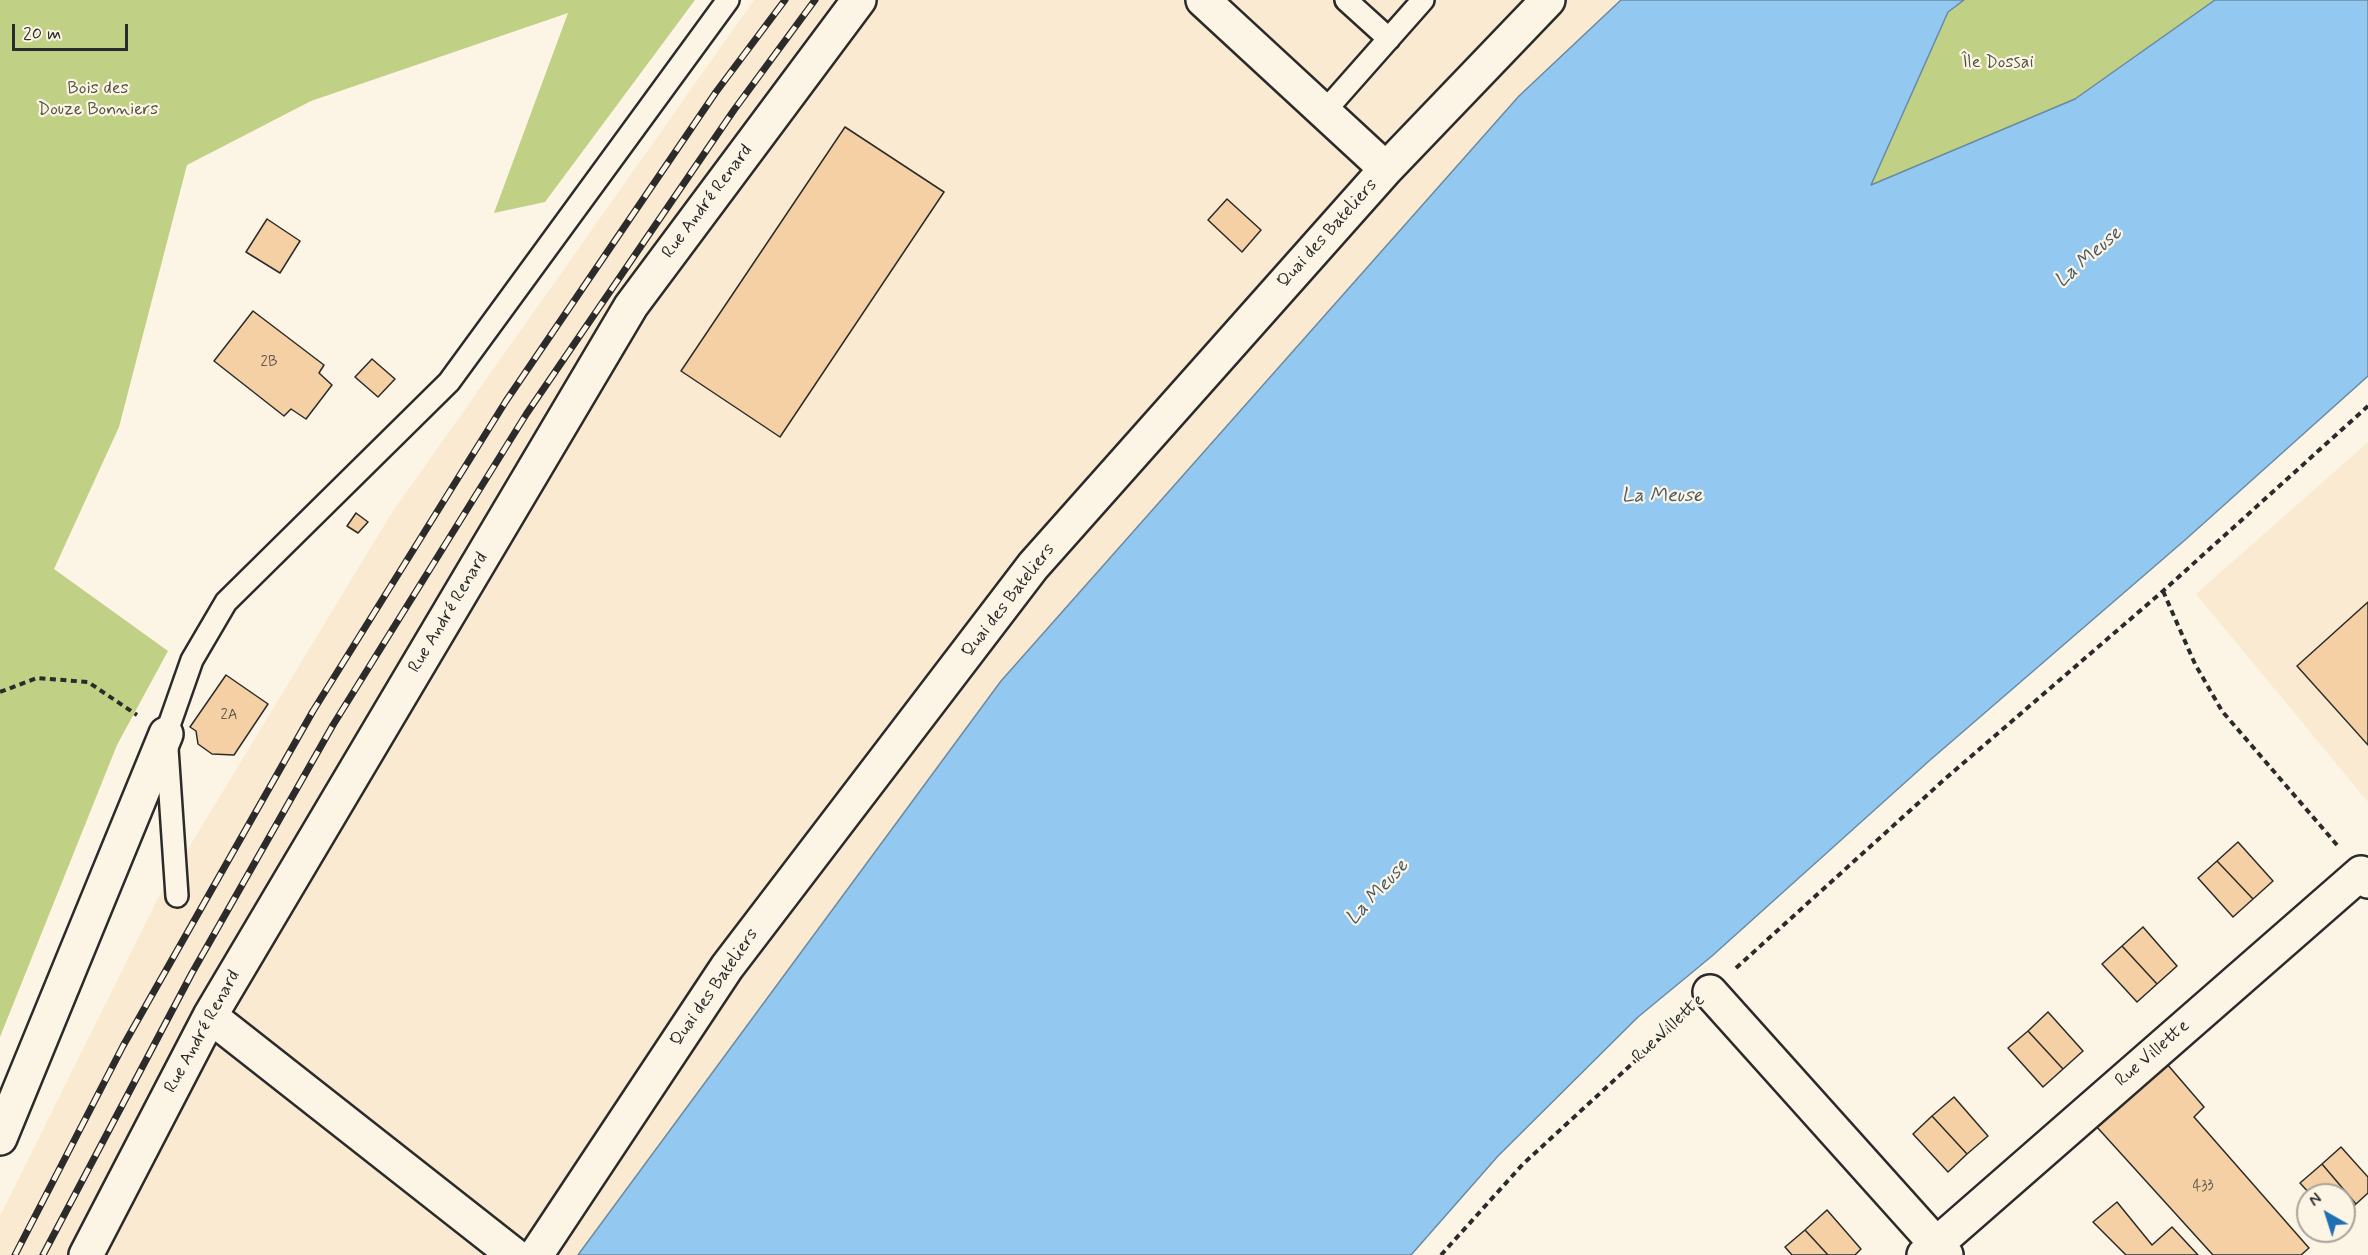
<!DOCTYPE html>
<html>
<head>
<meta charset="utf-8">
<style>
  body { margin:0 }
  #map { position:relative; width:2368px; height:1255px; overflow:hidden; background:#fcf5e5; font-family:Mynerve,sans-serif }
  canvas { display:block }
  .north { position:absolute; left:2296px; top:1183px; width:60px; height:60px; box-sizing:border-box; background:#fcf5e5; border:2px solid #a8a49b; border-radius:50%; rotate:321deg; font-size:16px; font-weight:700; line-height:24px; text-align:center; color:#2b2b2b }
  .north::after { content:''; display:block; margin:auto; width:21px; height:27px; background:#1f6fb2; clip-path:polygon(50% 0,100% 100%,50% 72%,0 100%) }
  .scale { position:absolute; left:12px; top:24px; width:116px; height:27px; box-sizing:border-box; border:3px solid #2b2b2b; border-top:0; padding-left:8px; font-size:18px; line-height:21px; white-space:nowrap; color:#2b2b2b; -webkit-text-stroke:4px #fcf5e5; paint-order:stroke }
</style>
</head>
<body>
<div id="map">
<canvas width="2368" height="1255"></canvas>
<div class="north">N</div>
<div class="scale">20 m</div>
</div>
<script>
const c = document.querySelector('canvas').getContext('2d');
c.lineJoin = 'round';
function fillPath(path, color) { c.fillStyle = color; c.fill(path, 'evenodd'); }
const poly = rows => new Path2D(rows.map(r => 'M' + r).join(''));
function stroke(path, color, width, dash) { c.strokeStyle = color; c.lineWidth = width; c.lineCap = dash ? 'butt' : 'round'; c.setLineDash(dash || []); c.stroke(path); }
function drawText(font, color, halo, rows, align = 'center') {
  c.font = font + ' Mynerve,sans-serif'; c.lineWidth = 4.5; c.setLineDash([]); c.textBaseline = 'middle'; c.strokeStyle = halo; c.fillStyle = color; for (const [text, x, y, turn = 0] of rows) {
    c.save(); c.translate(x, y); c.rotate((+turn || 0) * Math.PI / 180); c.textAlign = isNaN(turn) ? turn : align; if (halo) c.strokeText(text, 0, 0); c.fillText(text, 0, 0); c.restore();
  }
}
fillPath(poly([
  [754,0,1621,0,1519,96,1001,681,578,1255,0,1255,0,1216,157,900,391,514],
  [2368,442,2368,802,2196,594]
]), '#faead2');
fillPath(poly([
  [0,0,695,0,545,202,494,213,568,13,311,101,187,165,119,427,54,569,168,651,117,745,0,1037],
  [1964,0,2215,0,2075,99,1870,186,1948,12]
]), '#c0d186');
const water = poly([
  [1621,0,1964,0,1948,12,1871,185,2075,99,2215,0,2368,0,2368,376,2185,540,1929,761,1712,956,1638,1017,1498,1156,1411,1255,578,1255,1001,681,1519,96,1621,0]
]);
fillPath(water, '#93c9f1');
stroke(water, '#698aa2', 1.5);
const building = poly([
  [845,127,944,192,780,437,681,371,845,127],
  [1227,199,1261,230,1242,252,1208,220,1227,199],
  [267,219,300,241,280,273,246,252,267,219],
  [253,311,324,365,319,373,332,385,306,419,291,409,284,416,214,361,253,311],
  [372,359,395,379,378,397,355,377,372,359],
  [356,513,368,522,358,533,347,526,356,513],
  [2368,602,2368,745,2297,666,2368,602],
  [226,675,268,704,234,755,212,754,198,744,196,731,190,727,226,675],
  [2238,842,2273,881,2253,899,2217,861,2238,842],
  [2217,861,2253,899,2233,917,2198,878,2217,861],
  [2143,927,2177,966,2157,984,2122,946,2143,927],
  [2122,946,2157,984,2137,1002,2102,964,2122,946],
  [2048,1012,2083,1051,2063,1069,2028,1031,2048,1012],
  [2028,1031,2063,1069,2043,1087,2008,1048,2028,1031],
  [2167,1064,2204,1107,2194,1117,2309,1248,2301,1255,2213,1255,2096,1126,2167,1064],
  [1954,1097,1988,1136,1967,1154,1932,1116,1954,1097],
  [1932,1116,1967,1154,1948,1172,1913,1134,1932,1116],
  [2341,1147,2368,1177,2368,1193,2356,1204,2322,1164,2341,1147],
  [2322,1164,2356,1204,2344,1215,2344,1195,2311,1195,2300,1183,2322,1164],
  [2117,1202,2152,1245,2172,1227,2198,1255,2126,1255,2093,1222,2117,1202],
  [1827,1210,1861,1249,1855,1255,1828,1255,1805,1230,1827,1210],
  [1805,1230,1828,1255,1792,1255,1785,1247,1805,1230]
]);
fillPath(building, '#f4d0a4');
stroke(building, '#2b2b2b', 1.5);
const lane = poly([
  [1346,0,1389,39],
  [1324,112,1423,0],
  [177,896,166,734,192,660,226,602,449,382,728,0]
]);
const street = poly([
  [1710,992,1946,1255],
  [0,1138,166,734],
  [1924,1255,2361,873,2368,881]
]);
const secondary = poly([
  [1203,0,1386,169],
  [210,1016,514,1255],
  [86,1255,210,1016,631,306,859,0],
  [536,1255,727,967,1033,566,1386,169,1548,0]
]);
stroke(lane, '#2b2b2b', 26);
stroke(street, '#2b2b2b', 38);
stroke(secondary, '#2b2b2b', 38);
stroke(poly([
  [2163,591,2195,664,2222,711,2337,845],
  [0,692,37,678,88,682,137,715],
  [1736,968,1946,778,2163,591,2368,406],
  [1441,1255,1523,1164,1684,1016]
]), '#2b2b2b', 4, [6, 4.5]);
stroke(lane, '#fcf5e5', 21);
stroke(street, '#fcf5e5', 33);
stroke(secondary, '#fcf5e5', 33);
const rail = poly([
  [15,1255,123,1046,313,711,506,401,716,92,785,0],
  [43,1255,192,973,333,725,527,413,734,110,815,0]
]);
stroke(rail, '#2b2b2b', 7);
stroke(rail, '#fcf5e5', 4.5, [14]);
drawText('15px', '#5d5449', null, [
  ["2B",269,363],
  ["2A",229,716],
  ["433",2203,1187]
]);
drawText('18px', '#505442', '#fcf5e5', [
  ["Île Dossai",1997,63],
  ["Bois des",98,89],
  ["Douze Bonniers",98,110]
]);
drawText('18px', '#2b2b2b', '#fcf5e5', [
  ["Rue André Renard",708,202,-53],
  ["Quai des Bateliers",1328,234,-48],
  ["Quai des Bateliers",1009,601,-52],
  ["Rue André Renard",449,613,-59],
  ["Quai des Bateliers",715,988,-55],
  ["Rue Villette",1669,1029,-43],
  ["Rue André Renard",203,1032,-61],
  ["Rue Villette",2153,1054,-41]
]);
drawText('italic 20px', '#4a5a66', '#fcf5e5', [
  ["La Meuse",2089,258,-41],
  ["La Meuse",1662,497],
  ["La Meuse",1378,893,-47]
]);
</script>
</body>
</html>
